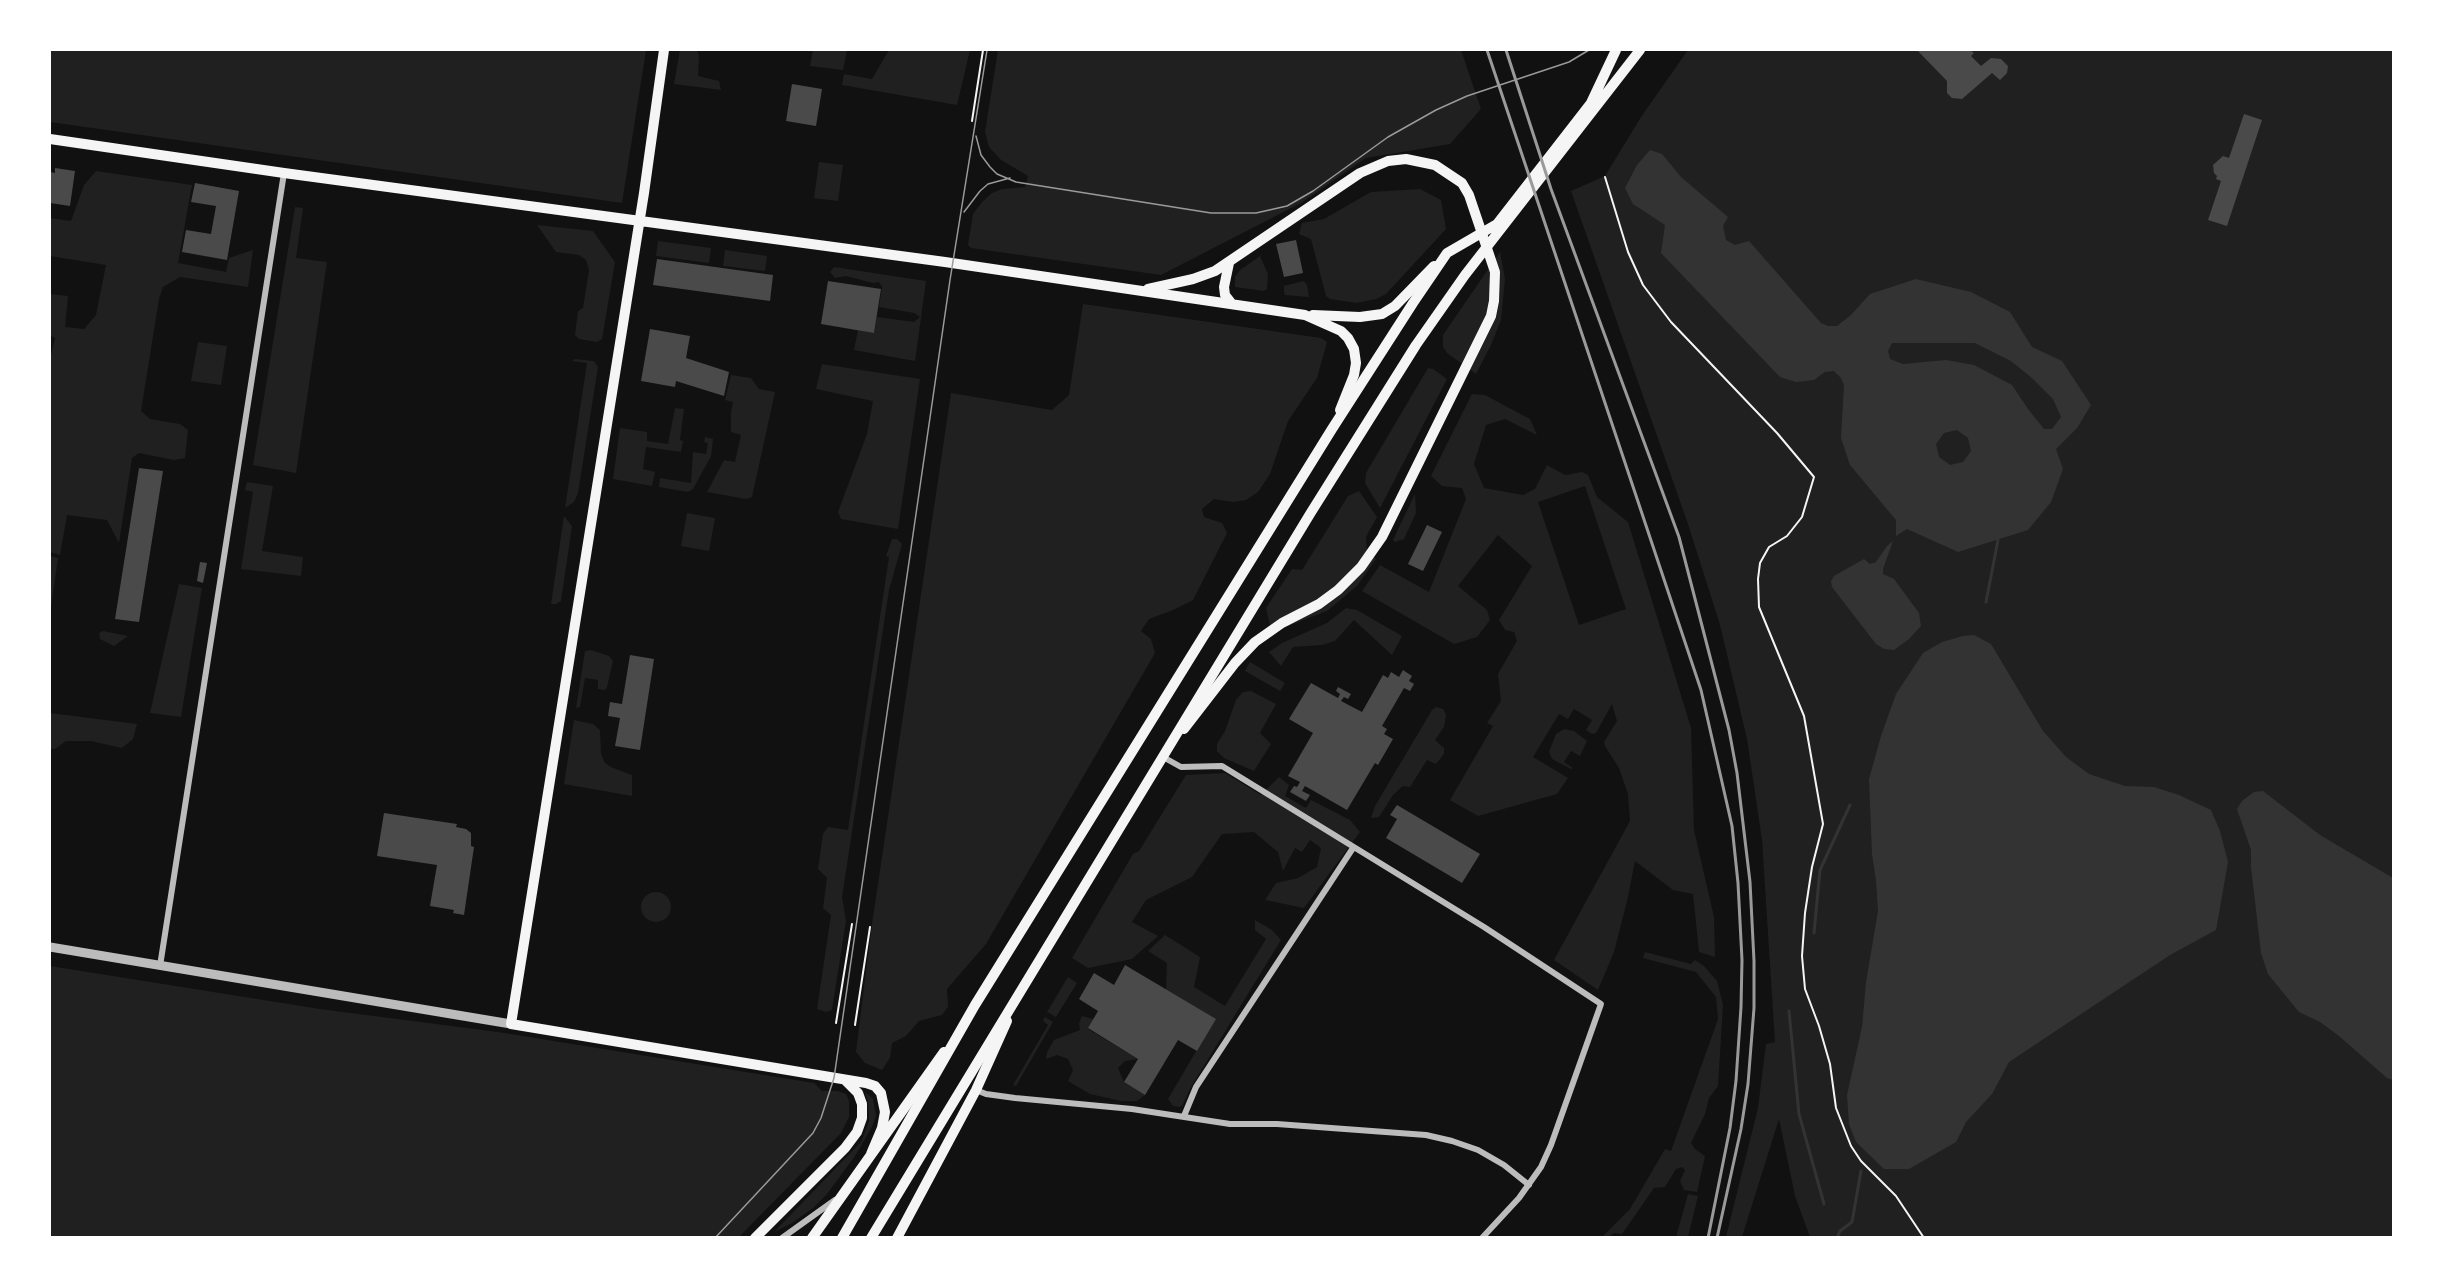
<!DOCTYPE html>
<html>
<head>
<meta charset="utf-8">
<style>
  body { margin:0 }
  #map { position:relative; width:2443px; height:1287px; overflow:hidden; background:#111; font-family:Lato,sans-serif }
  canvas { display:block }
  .frame { position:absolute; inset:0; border:51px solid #fff; pointer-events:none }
</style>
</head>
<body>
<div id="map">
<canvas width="2443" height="1287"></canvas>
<div class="frame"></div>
</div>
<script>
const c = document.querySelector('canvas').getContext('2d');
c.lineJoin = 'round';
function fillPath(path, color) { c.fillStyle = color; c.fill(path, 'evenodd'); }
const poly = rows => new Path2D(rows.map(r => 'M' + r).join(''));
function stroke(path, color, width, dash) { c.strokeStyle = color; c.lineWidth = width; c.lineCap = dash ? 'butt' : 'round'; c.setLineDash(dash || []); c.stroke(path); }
fillPath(poly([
  [50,50,646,50,622,203,50,122],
  [680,50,697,50,699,55,698,76,719,81,721,90,674,84],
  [813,50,847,50,843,70,810,66],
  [889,50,970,50,957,105,842,85,844,74,872,79],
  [998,50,1461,50,1481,109,1450,144,1366,158,1301,203,1161,275,971,248,968,245,973,214,982,202,992,193,1002,189,1025,187,1028,176,1001,160,989,147,985,132],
  [1688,50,2393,50,2393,1237,1810,1237,1795,1196,1779,1119,1742,1237,1726,1237,1758,1108,1766,1044,1775,1042,1762,840,1747,739,1720,625,1688,524,1571,191,1605,176,1641,117],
  [819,162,843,165,838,201,814,198],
  [96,171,192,185,178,263,226,272,229,258,253,250,248,287,180,277,163,287,159,299,141,411,150,419,180,424,188,430,185,458,174,460,139,453,132,458,119,543,107,520,67,515,60,555,50,552,50,360,55,338,50,335,50,294,68,296,65,327,84,329,96,315,106,265,50,256,50,218,71,221,84,185],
  [1420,189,1441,200,1446,229,1386,294,1376,299,1357,303,1330,299,1326,296,1311,239,1299,234,1302,223,1324,219,1371,192],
  [295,207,303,208,296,258,327,262,296,473,253,465],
  [537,225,593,231,615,262,602,339,597,342,579,339,575,335,578,311,583,308,589,270,586,260,579,255,556,252],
  [658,241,711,248,709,263,656,256],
  [725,250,767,256,765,271,723,266],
  [1500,252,1505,279,1501,320,1491,345,1476,374,1447,353,1443,347,1443,335],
  [1260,256,1268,274,1267,289,1264,291,1235,287,1235,277,1240,270],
  [834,267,926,281,915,361,854,350,858,330,874,333,877,317,914,322,920,317,914,313,879,307,882,287,879,282,873,283,846,276,835,278,830,272],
  [1304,281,1307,285,1309,297,1285,295,1284,292,1284,286],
  [1083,304,1321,338,1327,342,1317,378,1288,421,1270,474,1258,492,1246,500,1233,502,1214,499,1202,509,1204,517,1222,523,1227,533,1193,600,1173,610,1149,619,1141,631,1151,639,1155,653,986,944,947,989,948,1007,942,1015,919,1021,906,1036,892,1043,890,1058,882,1070,865,1063,856,1052,871,931,951,393,1052,410,1069,395],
  [198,342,227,346,221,385,191,381],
  [575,359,594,361,598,367,578,493,574,502,565,508,587,363,572,361],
  [822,364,920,379,898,529,841,519,838,512,867,434,873,401,816,389],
  [1428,368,1433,369,1447,379,1380,508,1365,483,1366,473],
  [731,375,751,378,759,389,775,392,752,497,746,499,707,492,724,460,735,462,741,435,731,432,731,412,733,402,725,400],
  [1472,394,1485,395,1530,419,1537,435,1505,419,1486,425,1474,464,1484,488,1523,495,1535,489,1547,465,1565,475,1582,472,1588,475,1597,497,1628,522,1691,728,1694,830,1714,917,1715,957,1699,952,1693,894,1673,890,1635,861,1628,897,1614,952,1598,990,1554,960,1630,821,1628,794,1619,768,1605,746,1604,742,1617,721,1612,704,1596,733,1592,734,1586,730,1592,720,1574,709,1568,719,1559,714,1533,757,1568,778,1557,794,1478,816,1450,800,1493,726,1487,723,1501,701,1498,674,1517,641,1514,632,1505,630,1499,620,1532,566,1498,535,1458,586,1487,610,1490,620,1477,637,1454,644,1362,591,1380,565,1429,592,1466,499,1462,488,1442,486,1431,476],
  [1585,486,1626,609,1579,625,1538,502],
  [675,408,684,409,680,440,683,441,681,452,646,447,643,469,655,472,652,486,613,479,620,428,647,432,647,441,668,444],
  [705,437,713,439,711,456,693,489,688,492,659,487,660,478,691,483,693,452,706,454,708,443,704,442],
  [247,482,273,486,262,551,303,557,301,576,241,569,253,492,245,490],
  [1359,491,1377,517,1366,537,1367,551,1376,559,1357,586,1327,611,1288,626,1270,625,1266,608,1292,569,1302,570,1348,496],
  [1415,494,1416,513,1404,539,1395,542,1393,540],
  [687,513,715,518,709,551,681,546],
  [564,516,572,526,571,533,561,601,556,604,551,604],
  [892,539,897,539,902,544,889,590,842,897,846,921,832,1010,826,1012,817,1009,831,915,823,908,827,878,818,869,823,834,828,827,848,830,889,557,886,556],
  [50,556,58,558,50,614],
  [179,584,202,588,181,717,150,713],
  [1346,608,1357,610,1402,636,1392,655,1354,620,1335,641,1322,645,1293,647,1281,666,1269,652,1282,643,1327,623],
  [103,631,128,636,114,646,100,639,99,633],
  [591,650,609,656,613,661,607,687,605,690,598,689,598,680,585,678,580,707,576,708,585,651],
  [1250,662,1285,683,1280,691,1245,671],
  [1251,691,1276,704,1260,733,1271,744,1254,771,1224,758,1217,751,1217,744,1225,731,1236,700,1243,692],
  [1436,707,1443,709,1446,715,1444,727,1435,740,1444,748,1444,754,1436,764,1427,760,1410,787,1403,786,1393,795,1379,817,1371,818,1375,806,1432,710],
  [50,713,137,724,133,739,122,748,91,741,66,741,55,749,50,749],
  [574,720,593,724,600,730,601,754,605,763,611,767,632,775,632,796,564,784],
  [1564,729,1574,731,1587,741,1580,756,1571,751,1564,762,1573,768,1571,769,1552,759,1549,752,1556,734],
  [1225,773,1261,795,1279,777,1289,785,1285,796,1306,808,1311,800,1350,820,1360,832,1304,908,1265,900,1276,883,1298,878,1317,867,1321,848,1310,840,1302,852,1295,848,1283,871,1278,852,1254,832,1222,834,1192,877,1146,900,1132,922,1158,936,1132,959,1088,968,1072,958,1133,854,1139,851,1186,775],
  '641 907a15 15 0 1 1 30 0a15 15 0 1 1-30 0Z',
  [1255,920,1272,930,1281,940,1191,1087,1183,1104,1180,1107,1173,1106,1168,1099,1215,1019,1166,990,1167,963,1148,951,1165,935,1200,957,1194,987,1225,1006,1266,939,1255,930],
  [1645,952,1691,964,1695,960,1704,966,1717,981,1723,1005,1718,1086,1709,1098,1705,1114,1691,1143,1695,1149,1705,1156,1697,1192,1684,1190,1680,1181,1685,1170,1682,1167,1676,1169,1665,1187,1654,1188,1622,1234,1614,1233,1609,1237,1602,1237,1630,1209,1665,1149,1671,1151,1718,1019,1716,997,1696,972,1643,958],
  [50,966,320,1009,498,1032,814,1083,822,1091,838,1091,846,1094,849,1101,849,1117,841,1133,739,1237,50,1237],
  [1068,977,1077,983,1056,1017,1047,1012],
  [1082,1016,1093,1019,1088,1029,1138,1059,1125,1061,1118,1068,1124,1082,1145,1095,1137,1101,1121,1101,1090,1094,1068,1081,1073,1070,1068,1059,1057,1055,1046,1059,1047,1052,1054,1040,1080,1030,1079,1023],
  [1045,1017,1053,1022,1016,1086,1013,1085,1048,1025,1043,1021],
  [865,1092,873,1099,876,1116,872,1127,855,1156,827,1194,813,1208,792,1223,774,1232,861,1142,869,1121,868,1101],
  [1688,1194,1698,1196,1688,1237,1676,1237]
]), '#202020');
fillPath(poly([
  [1650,150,1662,154,1681,177,1728,217,1723,226,1726,240,1735,245,1749,241,1821,323,1828,326,1837,326,1851,315,1870,294,1916,279,1971,292,2010,312,2032,347,2062,361,2091,405,2077,428,2056,449,2063,469,2051,502,2028,530,1958,552,1907,529,1896,536,1896,520,1850,465,1841,438,1844,385,1841,378,1834,371,1825,372,1814,380,1796,382,1780,377,1661,253,1665,225,1633,204,1625,188,1637,165],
  [1892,343,1975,343,2011,361,2032,378,2053,399,2061,417,2052,429,2044,429,2028,409,2012,385,1974,365,1946,360,1903,364,1890,359,1888,351],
  [1957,430,1968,438,1971,451,1963,462,1950,465,1939,457,1936,444,1944,433],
  [1893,541,1883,569,1883,574,1894,579,1919,613,1921,626,1909,639,1894,650,1884,649,1876,644,1832,587,1831,581,1834,576,1864,559,1870,564,1876,562,1887,546],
  [1974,635,1991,644,2043,731,2066,757,2089,774,2125,786,2154,787,2179,795,2211,810,2220,831,2228,862,2216,930,2170,955,2009,1062,1992,1094,1966,1122,1956,1142,1909,1169,1884,1169,1856,1142,1849,1124,1847,1095,1862,1027,1866,982,1878,911,1876,880,1872,854,1869,779,1881,736,1896,694,1923,653,1942,642,1963,636],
  [2263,791,2320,835,2393,878,2393,1080,2387,1078,2339,1036,2320,1022,2299,1012,2268,974,2261,953,2251,867,2251,850,2237,809,2242,801,2254,792]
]), '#333');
stroke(poly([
  [1986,602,1998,540],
  [1814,933,1820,870,1850,805],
  [1789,1011,1799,1114,1824,1204],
  [1837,1238,1840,1231,1852,1222,1861,1171]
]), '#333', 3);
fillPath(poly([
  [1917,50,1970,50,1974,53,1971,56,1981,66,1991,58,2001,59,2008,66,2007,73,2000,80,1992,73,1962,99,1952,98,1947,93,1947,81],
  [792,84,822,89,816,126,786,121],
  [2244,114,2262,120,2227,226,2208,220,2221,181,2216,179,2217,176,2214,173,2213,165,2223,156,2229,158],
  [55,168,75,171,70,206,50,203,50,172,55,173],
  [195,183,239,191,227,260,182,252,186,230,211,234,216,206,191,202],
  [1296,240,1303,273,1284,277,1276,244],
  [657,259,773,275,770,301,653,285],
  [828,281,881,289,874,333,821,324],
  [650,329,690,336,686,358,729,372,724,396,676,381,675,387,641,381],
  [139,468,163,471,139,622,115,619],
  [1427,525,1442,532,1423,571,1408,564],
  [200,562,207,563,203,583,197,581],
  [630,655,654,659,640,750,615,746,620,718,608,716,610,702,622,704],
  [1403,670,1412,676,1409,681,1414,684,1410,691,1404,688,1382,726,1387,729,1384,734,1393,739,1378,765,1375,763,1347,810,1305,786,1302,791,1310,795,1306,801,1290,792,1294,786,1297,787,1300,782,1288,776,1313,733,1289,719,1311,683,1338,698,1340,694,1336,691,1338,687,1351,694,1348,699,1344,697,1341,701,1362,712,1383,675,1388,678,1391,672,1399,677],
  [1397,805,1480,854,1462,883,1386,838,1397,819,1390,815],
  [384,813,457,824,456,827,466,829,471,833,471,846,474,847,464,915,453,913,454,910,430,906,437,865,377,856],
  [1125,965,1216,1019,1197,1051,1178,1040,1145,1095,1124,1082,1138,1059,1088,1028,1098,1011,1079,999,1094,973,1114,985]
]), '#4a4a4a');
stroke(poly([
  [972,121,983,50],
  [1605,177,1628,252,1643,285,1671,322,1777,433,1814,477,1802,517,1787,536,1769,547,1760,563,1758,579,1759,607,1804,716,1823,824,1812,867,1805,913,1802,956,1805,989,1819,1026,1830,1064,1836,1108,1851,1146,1861,1161,1896,1196,1924,1238],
  [836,1023,852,924],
  [855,1025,870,927]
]), '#f5f5f5', 2);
stroke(poly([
  [1163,757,1181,767,1222,766,1484,927,1601,1004,1551,1145,1541,1167,1519,1198,1482,1238],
  [160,966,284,173],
  [976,1090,986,1094,1015,1098,1132,1109,1230,1124,1277,1124,1426,1135,1452,1141,1478,1150,1504,1165,1529,1185],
  [1184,1116,1196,1087,1353,848],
  [782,1238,835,1200]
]), '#bcbcbc', 6);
stroke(poly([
  [50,947,511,1024]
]), '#bcbcbc', 9);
stroke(poly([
  [664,50,644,193,511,1024,866,1083,875,1086,881,1093,885,1112,882,1128,871,1154],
  [50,139,284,173,945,262,1305,315,1341,331,1348,338,1354,349,1356,363,1354,375,1340,410],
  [1229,263,1224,287,1225,295,1232,304],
  [1148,289,1193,279,1215,271,1360,173,1388,161,1406,159,1435,165,1462,183,1469,195,1495,272,1494,301,1491,316,1382,537,1361,567,1338,590,1319,604,1282,623,1255,642,1235,663,1184,729],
  [1313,315,1360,317,1382,314,1395,306,1434,266],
  [755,1238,845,1148,857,1132,862,1118,862,1104,858,1093,846,1081],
  [812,1238,944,1052],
  [897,1238,976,1090,1007,1021]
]), '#f5f5f5', 10);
stroke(poly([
  [842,1238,975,1005,1332,429,1413,303,1447,253,1497,224,1591,103,1616,50],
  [871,1238,1310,514,1416,345,1465,275,1640,50]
]), '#f5f5f5', 10);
stroke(poly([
  [976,136,981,155,990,167,997,174,1016,182,1211,213,1256,213,1287,206,1313,191,1388,137,1436,110,1467,96,1569,62,1589,50],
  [964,212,980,191,988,184,1010,178],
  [715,1238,813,1133,821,1118,834,1078,950,280,987,50]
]), '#9a9a9a', 1.5);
stroke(poly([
  [1487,50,1701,690,1732,826,1738,883,1742,960,1741,1007,1736,1081,1730,1128,1708,1238],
  [1506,50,1551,189,1679,537,1729,730,1737,773,1750,882,1754,961,1754,1008,1748,1084,1741,1129,1717,1238]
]), '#9a9a9a', 3);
</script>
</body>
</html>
